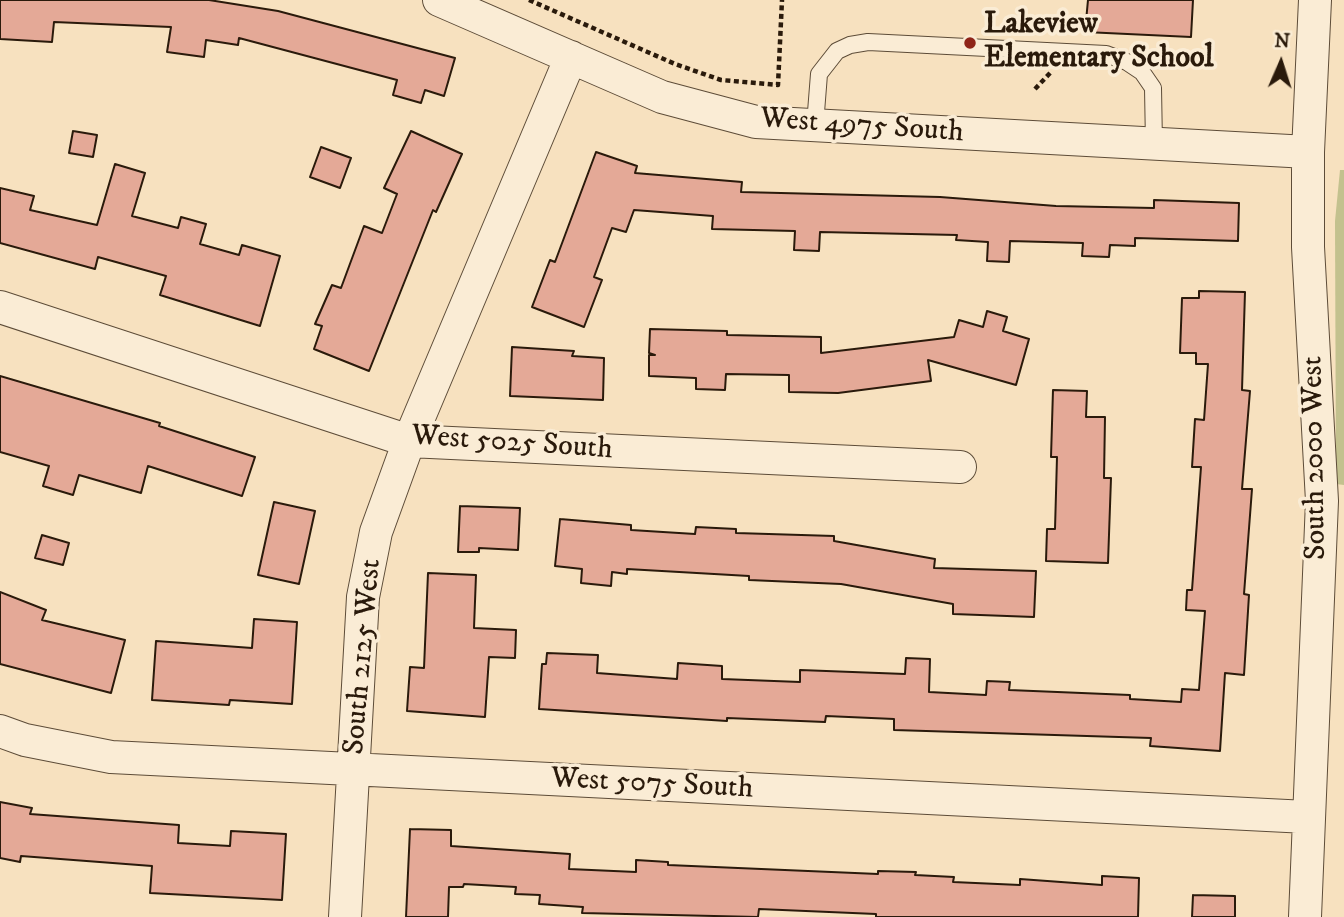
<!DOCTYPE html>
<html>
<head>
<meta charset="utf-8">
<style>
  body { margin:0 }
  #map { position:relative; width:1344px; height:917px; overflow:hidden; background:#f7e1bf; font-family:"IM FELL DW Pica",serif }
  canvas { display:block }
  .north { position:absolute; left:1246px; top:28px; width:70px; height:70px; -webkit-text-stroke:5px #faecd5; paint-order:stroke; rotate:3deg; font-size:19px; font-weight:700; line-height:28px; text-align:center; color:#2a1a0b }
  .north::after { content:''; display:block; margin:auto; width:24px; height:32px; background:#2a1a0b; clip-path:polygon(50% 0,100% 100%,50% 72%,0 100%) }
</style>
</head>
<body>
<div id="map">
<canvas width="1344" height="917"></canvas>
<div class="north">N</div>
</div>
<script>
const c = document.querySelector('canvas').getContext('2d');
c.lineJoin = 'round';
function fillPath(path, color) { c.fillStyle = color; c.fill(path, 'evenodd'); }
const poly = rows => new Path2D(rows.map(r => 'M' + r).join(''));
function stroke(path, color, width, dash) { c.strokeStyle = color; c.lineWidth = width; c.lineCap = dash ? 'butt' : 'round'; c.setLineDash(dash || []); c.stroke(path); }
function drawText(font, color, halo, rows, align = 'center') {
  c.font = font + ' "IM FELL DW Pica",serif'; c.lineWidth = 7; c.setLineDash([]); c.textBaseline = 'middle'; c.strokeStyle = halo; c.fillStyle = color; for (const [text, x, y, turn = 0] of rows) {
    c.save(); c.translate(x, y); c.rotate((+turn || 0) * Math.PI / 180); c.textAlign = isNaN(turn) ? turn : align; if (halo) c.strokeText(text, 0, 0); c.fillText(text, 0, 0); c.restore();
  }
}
fillPath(poly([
  [1340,170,1344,170,1344,485,1336,484,1335,221]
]), '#c3c18e');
const building = poly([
  [0,0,209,0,278,11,455,58,444,96,425,90,421,103,393,95,397,80,239,38,238,45,206,40,204,57,167,52,171,27,54,22,52,42,0,39,0,0],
  [1088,0,1193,0,1191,37,1085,32,1088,0],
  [73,131,97,135,93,157,69,153,73,131],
  [411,131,462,154,436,212,433,210,369,371,314,349,322,326,315,324,332,285,341,288,364,226,382,233,397,194,384,188,411,131],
  [321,147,351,158,340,188,310,177,321,147],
  [596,152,637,166,635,173,742,182,741,192,940,197,1056,206,1154,208,1154,200,1239,203,1238,241,1135,238,1135,246,1110,245,1109,257,1082,256,1083,243,1010,241,1009,262,987,261,988,242,956,240,957,235,820,232,819,251,794,250,795,231,712,229,713,216,634,210,626,232,612,228,594,277,602,280,584,327,532,307,550,260,555,262,596,152],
  [115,164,145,173,132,216,178,228,181,217,206,224,200,244,239,255,242,245,280,256,260,326,160,295,166,276,98,257,95,269,0,243,0,188,34,196,30,210,97,225,115,164],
  [1199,291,1245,292,1242,390,1250,391,1242,489,1252,489,1244,594,1249,595,1244,675,1225,673,1220,751,1150,746,1151,738,894,730,894,719,826,716,825,722,727,718,727,721,539,709,542,664,546,664,547,653,598,655,597,673,677,679,678,663,722,666,722,679,800,682,800,670,905,674,906,658,930,659,929,692,986,695,987,681,1010,682,1009,690,1130,695,1130,699,1181,702,1182,689,1199,690,1205,611,1186,610,1187,590,1192,590,1201,467,1192,467,1195,419,1204,420,1208,364,1196,364,1196,353,1180,353,1182,298,1199,298,1199,291],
  [987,311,1007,317,1003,331,1029,339,1016,385,928,360,931,381,838,393,789,392,789,375,726,374,725,390,696,389,696,378,649,376,649,355,655,355,649,353,650,329,727,331,727,335,821,337,821,353,954,337,959,320,983,327,987,311],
  [512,347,574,351,572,356,604,358,603,400,510,396,512,347],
  [0,376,160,423,159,426,255,457,242,496,148,466,141,493,79,475,73,495,43,486,49,466,0,452,0,376],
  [1053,390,1087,391,1086,417,1105,417,1104,478,1111,478,1108,563,1046,561,1047,529,1055,529,1057,457,1051,457,1053,390],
  [274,502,315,511,299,584,258,575,274,502],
  [460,506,520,508,518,550,479,548,479,552,458,552,460,506],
  [560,519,631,525,631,530,695,534,696,527,736,529,736,533,834,536,834,541,935,559,934,568,1036,571,1034,617,953,614,953,604,841,584,749,580,749,576,627,569,627,574,612,572,611,586,581,583,582,569,555,566,560,519],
  [42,535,69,543,63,565,35,558,42,535],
  [428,573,476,575,474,628,516,630,515,658,489,657,485,717,407,711,410,667,424,668,428,573],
  [0,592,46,610,42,620,125,640,111,693,0,664,0,592],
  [254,619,297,622,292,704,230,700,229,705,152,700,156,641,252,648,254,619],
  [0,802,32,808,30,814,179,825,178,843,230,846,231,831,286,834,282,900,150,893,152,866,21,856,20,862,0,858,0,802],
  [410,829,451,830,451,846,570,854,569,869,636,872,636,860,668,862,668,865,878,874,878,871,916,872,915,875,954,877,953,882,1020,885,1020,879,1102,885,1102,876,1139,878,1138,917,876,917,876,914,759,909,758,917,582,913,583,907,539,904,540,895,515,894,516,887,464,884,463,887,449,887,448,917,406,917,410,829],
  [1193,895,1235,896,1235,917,1192,917,1193,895]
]);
fillPath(building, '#e4a997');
stroke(building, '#2a1a0b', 2);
const lane = poly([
  [815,125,819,74,837,51,850,45,868,42,1106,54,1127,62,1142,72,1153,88,1154,144]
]);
const street = poly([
  [439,0,662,97,756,122,1308,152],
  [0,307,409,441,960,467],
  [0,731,25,740,111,757,1307,817],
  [345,917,363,597,376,532,409,441,571,57],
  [1305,917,1322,501,1308,247,1308,152,1315,0]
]);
stroke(lane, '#5d4c38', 18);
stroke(street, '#5d4c38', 34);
stroke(poly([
  [529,0,675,64,721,80,778,85,782,0],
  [1156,58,1197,59],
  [1035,89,1051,72]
]), '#2a1a0b', 4.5, [5, 3.5]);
stroke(lane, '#faecd5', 16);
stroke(street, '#faecd5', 32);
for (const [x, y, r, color] of [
  [970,43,7,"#8f2418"]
]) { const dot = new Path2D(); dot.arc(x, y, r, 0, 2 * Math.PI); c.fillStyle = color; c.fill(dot); stroke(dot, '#faecd5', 2.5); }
drawText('bold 30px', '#2a1a0b', '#faecd5', [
  ["Lakeview",984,26],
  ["Elementary School",984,60]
], 'left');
drawText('30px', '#2a1a0b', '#faecd5', [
  ["West 4975 South",862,127,4],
  ["West 5025 South",512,444,4],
  ["South 2000 West",1316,458,-91],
  ["South 2125 West",364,657,-85],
  ["West 5075 South",652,785,3]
]);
</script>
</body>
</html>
